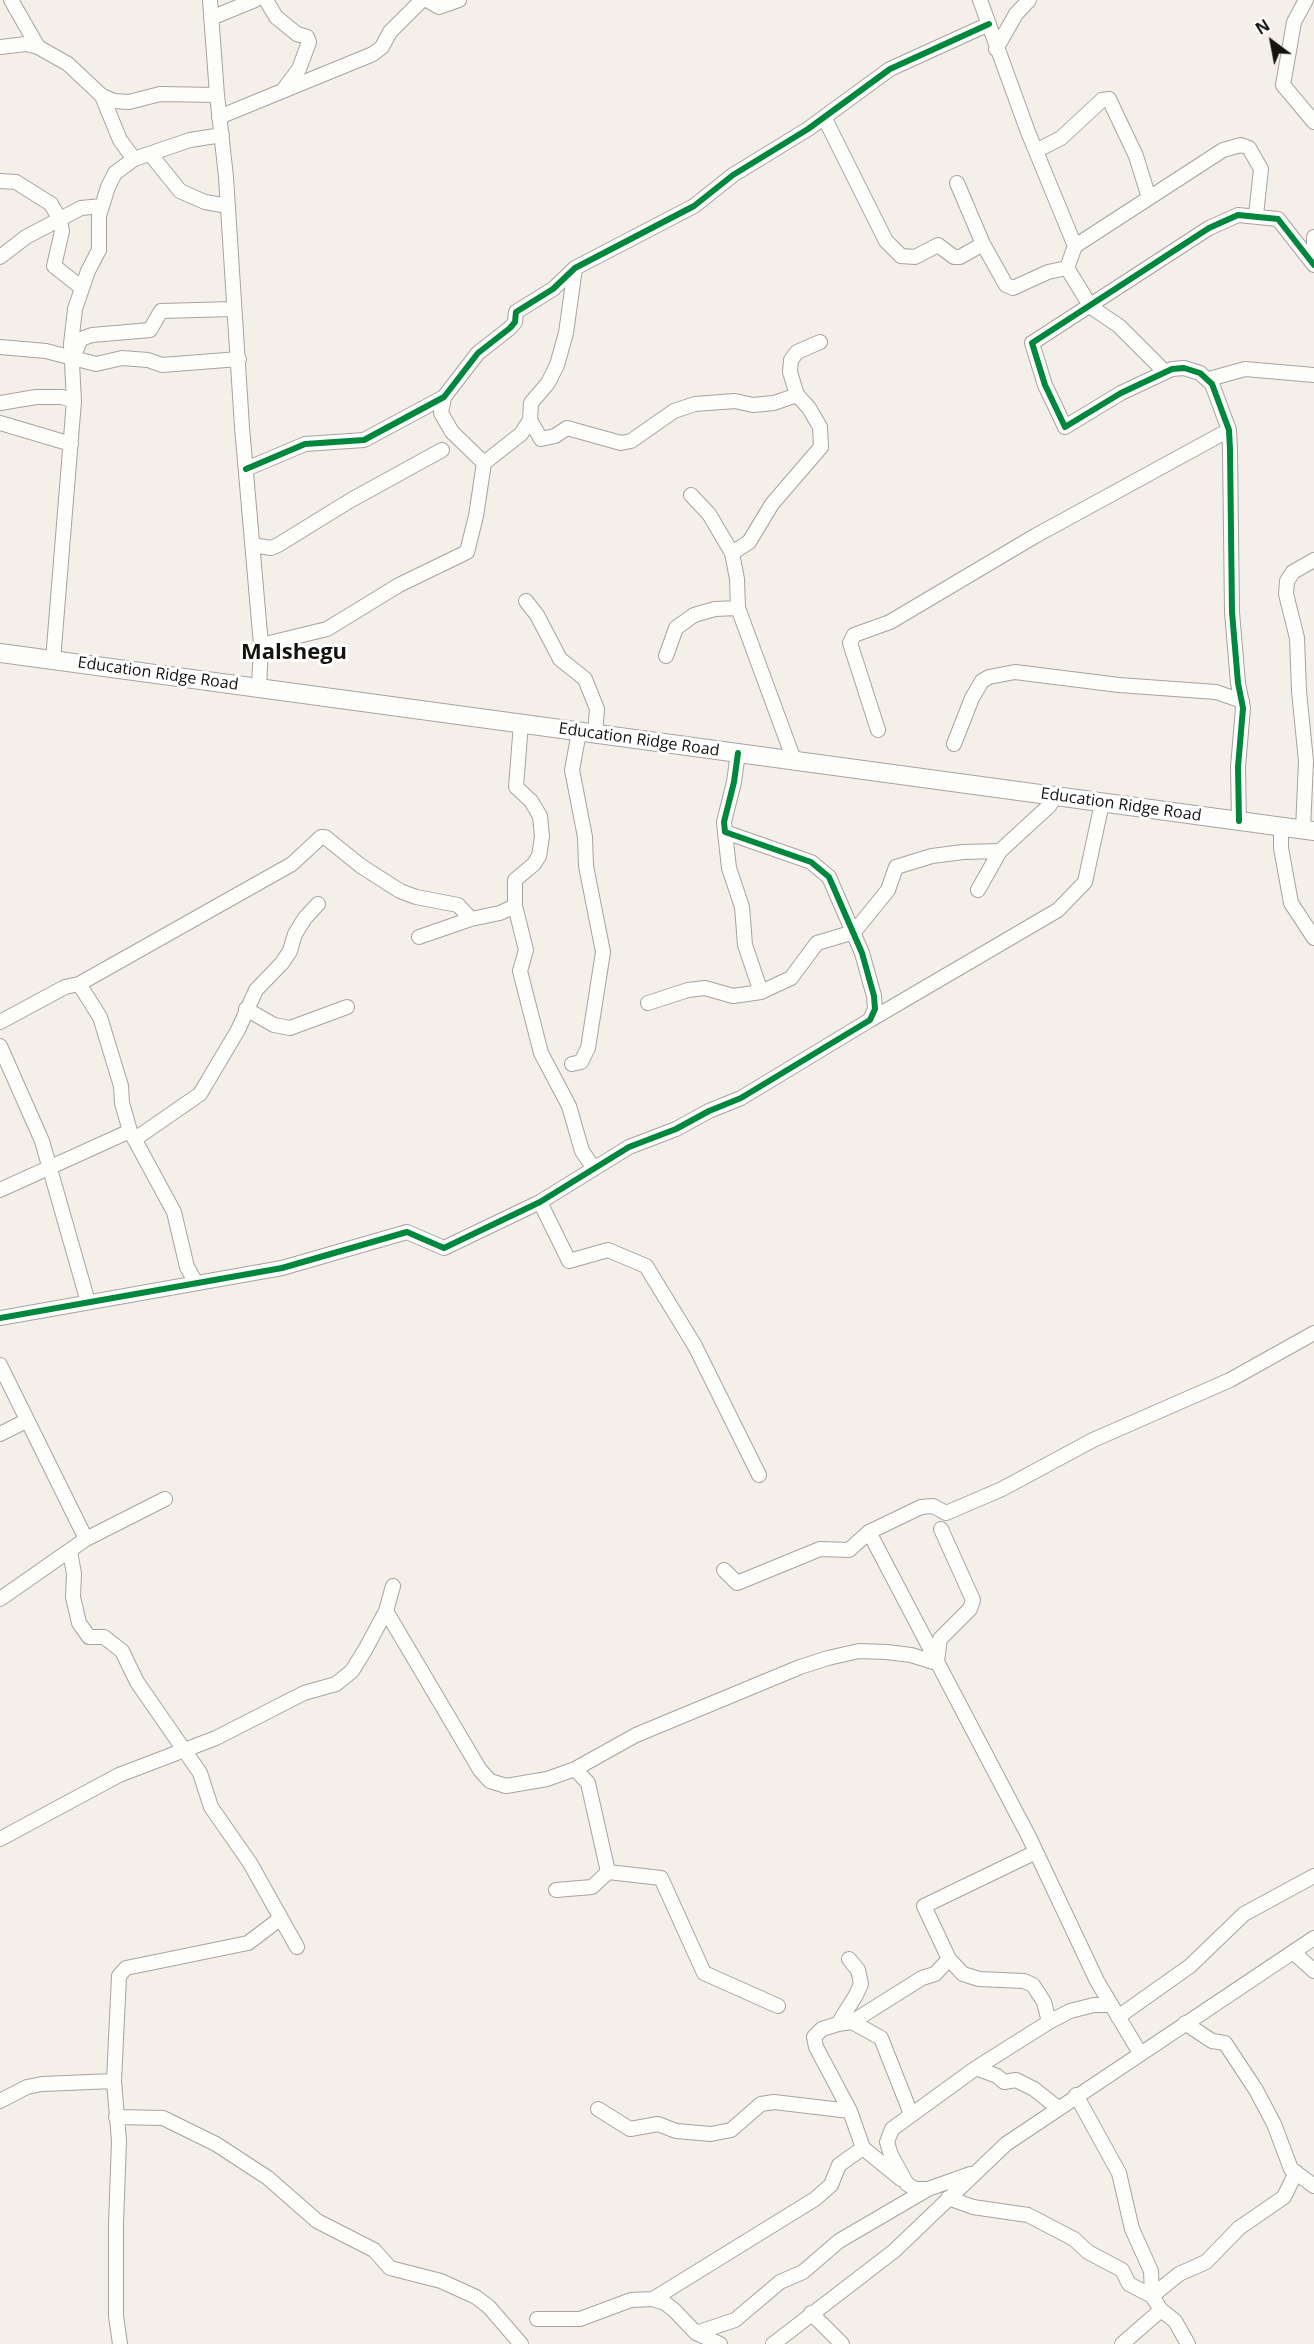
<!DOCTYPE html>
<html>
<head>
<meta charset="utf-8">
<style>
  body { margin:0 }
  #map { position:relative; width:1314px; height:2344px; overflow:hidden; background:#f4efe9; font-family:"Open Sans",sans-serif }
  canvas { display:block }
  .north { position:absolute; left:1242px; top:12px; width:60px; height:60px; -webkit-text-stroke:4px #fff; paint-order:stroke; rotate:328deg; font-size:16px; font-weight:700; line-height:24px; text-align:center; color:#15130f }
  .north::after { content:''; display:block; margin:auto; width:21px; height:27px; background:#15130f; clip-path:polygon(50% 0,100% 100%,50% 72%,0 100%) }
</style>
</head>
<body>
<div id="map">
<canvas width="1314" height="2344"></canvas>
<div class="north">N</div>
</div>
<script>
const c = document.querySelector('canvas').getContext('2d');
c.lineJoin = 'round';
const poly = rows => new Path2D(rows.map(r => 'M' + r).join(''));
function stroke(path, color, width, dash) { c.strokeStyle = color; c.lineWidth = width; c.lineCap = dash ? 'butt' : 'round'; c.setLineDash(dash || []); c.stroke(path); }
function drawText(font, color, halo, rows, align = 'center') {
  c.font = font + ' "Open Sans",sans-serif'; c.lineWidth = 6; c.setLineDash([]); c.textBaseline = 'middle'; c.strokeStyle = halo; c.fillStyle = color; for (const [text, x, y, turn = 0] of rows) {
    c.save(); c.translate(x, y); c.rotate((+turn || 0) * Math.PI / 180); c.textAlign = isNaN(turn) ? turn : align; if (halo) c.strokeText(text, 0, 0); c.fillText(text, 0, 0); c.restore();
  }
}
const minor = poly([
  [11,0,38,47,68,64,102,96,114,101,129,102,160,94,217,95],
  [210,0,217,95,226,177,242,427,261,645,259,688],
  [266,0,276,17,297,34,307,37,309,42,299,69,284,89],
  [427,0,439,7,459,0],
  [980,0,1028,132,1075,246,1067,268,1091,307,1119,326,1165,372],
  [1306,0,1294,22,1283,85,1314,122],
  [211,18,255,0],
  [0,47,26,44,38,47],
  [996,49,1016,14,1029,0],
  [102,96,120,140,134,159],
  [219,117,373,54,382,47,390,32,422,0],
  [824,117,886,241,901,256,915,257,938,245,954,257,960,257,983,244],
  [1036,151,1061,138,1102,100,1109,99,1136,156,1149,198,1075,246],
  [151,155,180,191,205,202,228,206],
  [0,181,16,182,51,204,60,220,62,231,54,266,82,288],
  [957,183,983,244,1006,285,1013,288,1048,272,1067,268],
  [1149,198,1223,150,1241,145,1249,148,1261,169,1256,215],
  [1314,237,1314,263],
  [0,257,26,237,81,208,102,206],
  [0,347,46,351,96,364,122,358,148,360,162,365,239,359],
  [74,355,81,339,92,335,150,330,161,311,234,309],
  [1209,379,1245,369,1314,375],
  [444,397,441,413,452,432,484,463],
  [0,403,36,397,62,397,74,401],
  [530,420,541,439,555,436,567,428,621,443,631,441,674,411,695,404,735,401,753,405,774,403,797,395],
  [0,423,71,444],
  [246,469,305,444,364,440,444,397,478,353,510,328,515,322,516,312,553,289,575,268,694,206,733,175,808,129,890,69,989,24],
  [691,495,709,514,732,553,737,579,738,608,794,760],
  [253,545,271,548,278,545,351,500,442,450],
  [732,553,749,542,772,504,821,447,820,427,809,408,797,395,790,372,791,360,797,352,820,342],
  [526,601,537,615,560,659,585,679,597,709,595,734],
  [261,645,327,629,399,585,467,552,476,516,484,463,521,434,530,420,531,403,548,383,557,365,566,333,575,268],
  [666,656,676,628,694,615,715,609,738,608],
  [53,660,74,401,71,344,75,309,88,271,99,250,99,216,108,187,115,173,134,159,190,140,222,135],
  [521,723,516,787,531,801,540,816,542,837,539,856,534,864,515,880,515,906,526,950,520,971,541,1053,569,1106,582,1151,593,1167],
  [878,730,850,643,854,635,890,622,1035,536,1229,430],
  [954,744,972,698,982,681,989,677,1015,672,1119,685,1216,692,1242,701],
  [1239,821,1238,767,1243,708,1238,683,1232,612,1230,450,1229,430,1212,384,1200,373,1184,368,1172,369,1121,393,1065,427,1045,385,1032,343,1209,228,1238,215,1278,219,1314,265],
  [1281,827,1281,848,1291,903,1314,938],
  [1303,830,1306,761,1299,691,1297,638,1286,594,1287,581,1293,572,1314,560],
  [725,832,729,868,742,907,745,945,761,992],
  [978,890,1000,851],
  [419,937,471,919],
  [79,984,100,1017,121,1086,122,1103,130,1131,174,1212,187,1267,196,1283],
  [648,1003,688,990,705,988,733,996,761,992,791,978,817,943,854,932,888,890,896,867,932,856,963,852,1000,851,1049,806,1055,797],
  [246,1009,274,1025,290,1028,347,1007],
  [870,1020,1058,910,1085,882,1102,803],
  [0,1022,65,987,79,984,292,864,321,837,325,837,361,866,400,891,416,897,458,905,471,919,500,913,515,906],
  [0,1046,42,1141,88,1302],
  [572,1064,581,1062,588,1048,603,952,586,866,585,837,572,770,579,732],
  [135,1139,200,1094,238,1030,256,990,282,963,290,951,295,934,305,918,318,904],
  [0,1190,130,1131],
  [540,1202,569,1261,608,1250,646,1266,695,1346,759,1475],
  [0,1318,282,1268,407,1232,444,1248,540,1202,629,1147,676,1129,709,1111,741,1098,870,1020,875,1009,874,996,862,953,829,877,811,862,725,832,724,822,734,782,738,753],
  [0,1365,86,1539],
  [0,1434,26,1421],
  [869,1532,1029,1837,1097,1981,1140,2053],
  [70,1551,74,1574,73,1597,79,1623,89,1637,104,1637,122,1651,137,1682,200,1773,211,1807,250,1863,297,1947],
  [724,1570,737,1583,820,1549,849,1550,869,1532,921,1507,933,1506,946,1513,1002,1489,1093,1440,1230,1380,1314,1333],
  [0,1599,86,1539,165,1499],
  [386,1611,480,1770,490,1781,506,1786,547,1779,575,1769,636,1735,800,1667,828,1658,859,1651,887,1652,911,1655,937,1663],
  [937,1661,940,1639,970,1609,973,1600,941,1529],
  [575,1769,588,1783,608,1872,661,1878,704,1973,778,2006],
  [0,1839,119,1775,216,1738,304,1693,336,1684,352,1671,365,1650,386,1611,393,1586],
  [1036,1852,924,1906,949,1959,963,1974,979,1979,1024,1981,1033,1985,1044,2002,1049,2022],
  [556,1890,592,1887,608,1872],
  [1293,1952,1314,1971],
  [849,1959,858,1970,861,1984,856,1995,838,2024,822,2029,814,2037,816,2047,850,2111,863,2148,901,2179],
  [1118,2017,1190,1966,1244,1914,1314,1876],
  [852,2022,881,2038,911,2114],
  [1185,2023,1212,2041,1225,2043,1256,2090,1274,2124,1291,2169,1314,2186],
  [838,2024,852,2022,922,1978,935,1974,949,1959],
  [976,2068,997,2076,1004,2082,1016,2080,1034,2089,1058,2108],
  [1076,2095,1119,2173,1132,2229,1151,2271,1152,2296,1161,2310,1175,2321,1188,2344],
  [0,2101,27,2087,42,2084,114,2081],
  [598,2109,630,2129,658,2124,676,2131,711,2134,731,2130,761,2104,774,2102,850,2111],
  [116,2117,163,2118,216,2144,268,2178,317,2221,374,2250,390,2268,441,2281,476,2297,489,2307,521,2344],
  [970,2174,928,2189,915,2189,907,2184,891,2155,887,2142,892,2129,976,2068,1049,2022,1070,2011,1094,2005,1110,2005],
  [948,2198,973,2207,1028,2215,1074,2239,1088,2252,1122,2270,1129,2284,1152,2296,1179,2274,1206,2262,1239,2228,1284,2197,1296,2172],
  [653,2299,815,2199,831,2185,839,2165,863,2148],
  [811,2313,842,2344],
  [537,2319,580,2319,631,2300,653,2299,665,2303,674,2310,696,2333,720,2344],
  [696,2333,735,2320,780,2282,803,2272,839,2241,928,2189],
  [120,2344,116,2316,116,2224,119,2141,114,2081,119,1976,126,1968,248,1943,281,1918],
  [773,2344,894,2251,1006,2144,1314,1938],
  [1122,2344,1161,2310]
]);
const major = poly([
  [0,653,1314,831]
]);
stroke(minor, '#a7a39f', 16);
stroke(major, '#a7a39f', 20);
stroke(minor, '#fdfdfc', 14);
stroke(major, '#fdfdfc', 18);
stroke(poly([
  [246,469,305,444,364,440,444,397,478,353,510,328,515,322,516,312,553,289,575,268,694,206,733,175,808,129,890,69,989,24],
  [1239,821,1238,767,1243,708,1238,683,1232,612,1230,450,1229,430,1212,384,1200,373,1184,368,1172,369,1121,393,1065,427,1045,385,1032,343,1209,228,1238,215,1278,219,1314,265],
  [0,1318,282,1268,407,1232,444,1248,540,1202,629,1147,676,1129,709,1111,741,1098,870,1020,875,1009,874,996,862,953,829,877,811,862,725,832,724,822,734,782,738,753]
]), '#00873e', 6);
drawText('16px', '#15130f', '#fff', [
  ["Education Ridge Road",158,674,8],
  ["Education Ridge Road",639,740,8],
  ["Education Ridge Road",1121,805,8]
]);
drawText('bold 22px', '#15130f', '#fff', [
  ["Malshegu",294,653]
]);
</script>
</body>
</html>
